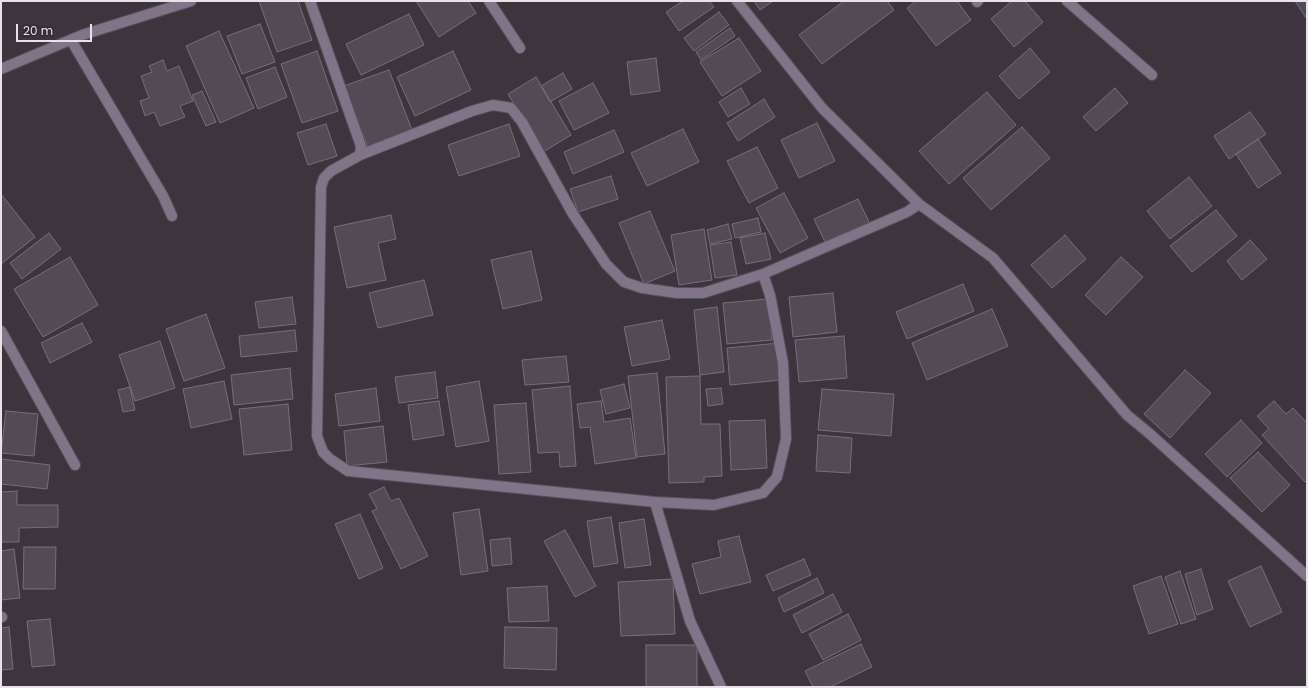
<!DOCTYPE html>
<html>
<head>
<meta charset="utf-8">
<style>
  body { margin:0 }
  #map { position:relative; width:1308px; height:688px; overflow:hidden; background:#3c353e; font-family:Poppins,sans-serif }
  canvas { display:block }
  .frame { position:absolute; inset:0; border:2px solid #e7e3e9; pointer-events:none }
  .scale { position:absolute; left:16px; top:24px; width:76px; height:18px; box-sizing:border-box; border:2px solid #e7e3e9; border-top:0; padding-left:5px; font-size:12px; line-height:14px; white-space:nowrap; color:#e7e3e9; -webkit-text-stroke:3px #312b34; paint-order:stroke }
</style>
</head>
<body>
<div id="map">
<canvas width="1308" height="688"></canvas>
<div class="frame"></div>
<div class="scale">20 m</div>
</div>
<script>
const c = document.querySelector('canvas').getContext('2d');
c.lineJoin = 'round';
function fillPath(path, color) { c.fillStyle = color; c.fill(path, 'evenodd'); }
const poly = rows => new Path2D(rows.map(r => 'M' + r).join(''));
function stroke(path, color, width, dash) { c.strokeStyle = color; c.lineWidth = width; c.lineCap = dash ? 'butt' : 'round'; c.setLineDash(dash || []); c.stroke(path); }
const building = poly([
  [259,1,298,1,312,40,277,52,259,1],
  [416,1,468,1,476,13,439,37,416,1],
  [683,1,709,1,714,7,679,31,666,12,683,1],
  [754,1,773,1,760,10,754,1],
  [844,1,887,1,894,10,822,64,799,35,844,1],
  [916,1,957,1,971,20,936,46,907,8,916,1],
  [1012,1,1025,1,1043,22,1014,47,991,19,1012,1],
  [1295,1,1307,1,1307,17,1306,18,1295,1],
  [719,12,729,25,694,51,684,38,719,12],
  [409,14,424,45,361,75,346,44,409,14],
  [260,24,275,62,242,74,227,36,260,24],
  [730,28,735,36,701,60,696,52,730,28],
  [219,31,254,108,220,123,186,46,219,31],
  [739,38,761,71,722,96,700,62,739,38],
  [1030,48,1050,72,1019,99,999,76,1030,48],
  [317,51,338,111,302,123,281,64,317,51],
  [453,51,471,90,415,116,397,77,453,51],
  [656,58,660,91,631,95,627,62,656,58],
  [163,60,167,71,179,66,193,101,180,106,185,117,160,126,154,112,145,116,140,101,149,98,141,76,152,72,149,66,163,60],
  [275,67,287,97,258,109,246,78,275,67],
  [389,70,412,130,368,147,344,86,389,70],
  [563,73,572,89,550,102,541,86,563,73],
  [536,77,571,135,543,152,508,94,536,77],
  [593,83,609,113,574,130,559,101,593,83],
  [741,88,750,104,728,117,719,102,741,88],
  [1115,88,1128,103,1096,131,1083,117,1115,88],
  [202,91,216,122,206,126,192,95,202,91],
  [987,92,1016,125,949,184,919,151,987,92],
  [764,99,775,117,738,141,727,123,764,99],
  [1250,112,1266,134,1229,159,1214,136,1250,112],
  [817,123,835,161,799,178,781,140,817,123],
  [326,124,337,156,308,165,297,133,326,124],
  [509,124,520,156,459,176,448,145,509,124],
  [1022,127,1050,158,991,210,963,178,1022,127],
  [683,129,699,162,647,186,631,153,683,129],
  [614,130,624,152,573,174,564,152,614,130],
  [1258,139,1281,173,1258,188,1236,154,1258,139],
  [757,147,778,188,749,203,727,161,757,147],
  [611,176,618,199,578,212,570,189,611,176],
  [1189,177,1212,206,1170,239,1147,211,1189,177],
  [784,193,808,238,780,253,756,208,784,193],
  [1,194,35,237,1,264,1,194],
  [858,199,871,226,827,246,814,219,858,199],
  [1216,210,1237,236,1192,272,1170,246,1216,210],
  [650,211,675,271,644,284,619,223,650,211],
  [391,215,396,239,378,243,386,280,347,288,334,227,391,215],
  [758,218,761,232,735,238,732,224,758,218],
  [728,224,732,239,710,244,707,230,728,224],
  [704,229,712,280,679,285,671,235,704,229],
  [49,233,61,249,22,279,10,263,49,233],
  [765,233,771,259,746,264,740,238,765,233],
  [1065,235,1086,259,1052,288,1031,265,1065,235],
  [1250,240,1267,259,1242,280,1227,261,1250,240],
  [731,242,737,275,715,278,710,245,731,242],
  [531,251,542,300,503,309,491,260,531,251],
  [70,257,98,305,43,337,14,289,70,257],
  [1121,257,1143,277,1106,315,1085,295,1121,257],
  [424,280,433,315,378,328,369,293,424,280],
  [963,284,974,311,907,339,896,312,963,284],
  [833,293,837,332,793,337,789,297,833,293],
  [292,297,296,324,259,328,255,302,292,297],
  [768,299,772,340,727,344,723,303,768,299],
  [717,307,724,372,700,375,694,310,717,307],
  [992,309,1008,346,927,380,912,343,992,309],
  [206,314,225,368,184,381,166,329,206,314],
  [662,320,670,359,632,366,624,327,662,320],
  [82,323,92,342,50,363,41,343,82,323],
  [295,330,297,351,241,357,239,336,295,330],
  [844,336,847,378,799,382,795,340,844,336],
  [160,341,175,388,135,401,119,355,160,341],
  [779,343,782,380,730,385,727,348,779,343],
  [566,356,569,382,525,385,522,360,566,356],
  [290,368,293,399,234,405,231,375,290,368],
  [1185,370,1211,393,1170,438,1144,414,1185,370],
  [435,372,438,398,399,403,395,377,435,372],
  [657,373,665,454,637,457,628,376,657,373],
  [700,376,701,424,720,424,722,476,704,477,704,482,669,483,666,377,700,376],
  [224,381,232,419,191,428,183,389,224,381],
  [479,381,489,441,456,447,446,387,479,381],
  [624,384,630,408,606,414,600,390,624,384],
  [570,386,576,466,560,467,559,452,538,453,532,390,570,386],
  [130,387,135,410,123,412,118,390,130,387],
  [376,388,380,421,339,426,335,394,376,388],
  [721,388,723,404,708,406,706,389,721,388],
  [822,389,894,394,891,436,818,430,822,389],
  [439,401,444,435,413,440,408,405,439,401],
  [601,401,604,422,630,418,636,458,595,464,590,427,580,428,577,404,601,401],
  [1274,401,1286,414,1293,408,1307,423,1307,481,1305,482,1262,435,1269,429,1257,416,1274,401],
  [526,403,531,472,499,474,494,405,526,403],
  [288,404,292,450,244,455,239,409,288,404],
  [6,411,38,414,34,456,1,453,6,411],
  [765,420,767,468,731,470,729,421,765,420],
  [1241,420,1262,443,1227,477,1205,454,1241,420],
  [383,426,387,462,347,466,344,431,383,426],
  [818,435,852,438,850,473,816,471,818,435],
  [1258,452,1290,485,1262,512,1230,478,1258,452],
  [1,459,50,465,47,489,1,484,1,459],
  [384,487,391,501,399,498,428,556,401,569,372,511,377,509,369,494,384,487],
  [17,491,17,505,58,505,58,527,19,528,19,542,1,542,1,492,17,491],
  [479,509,488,571,461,575,453,513,479,509],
  [360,514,383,568,359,579,335,524,360,514],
  [611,517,618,563,594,567,587,521,611,517],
  [644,519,651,565,625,568,619,523,644,519],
  [565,530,596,586,575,597,544,541,565,530],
  [739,536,751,582,700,594,692,564,721,557,718,541,739,536],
  [510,538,512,564,492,566,490,540,510,538],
  [24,547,56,547,55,589,23,589,24,547],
  [14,549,20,598,1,600,1,551,14,549],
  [804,559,811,575,773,591,766,575,804,559],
  [1261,566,1282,612,1250,627,1228,581,1261,566],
  [1201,569,1213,609,1197,615,1185,574,1201,569],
  [1180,571,1196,619,1181,624,1165,577,1180,571],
  [1161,576,1178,624,1149,634,1133,586,1161,576],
  [817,578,824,593,784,612,778,598,817,578],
  [673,579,675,634,621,636,618,582,673,579],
  [547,586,549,621,509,622,507,588,547,586],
  [833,594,842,612,802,633,793,615,833,594],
  [848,614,861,640,823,660,809,634,848,614],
  [50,619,55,665,32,667,27,621,50,619],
  [9,627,13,669,1,670,1,628,9,627],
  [505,627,557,628,556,670,504,668,505,627],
  [861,644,872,667,830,687,813,687,805,671,861,644],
  [646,645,697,645,697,687,646,687,646,645]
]);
fillPath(building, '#524b55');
stroke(building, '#766e79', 1);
const minor = poly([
  [310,1,361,146,360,155,331,171,324,178,321,187,317,436,323,452,330,459,348,471,655,502,714,505,763,493,777,477,786,439,783,363,770,295,763,274],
  [489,1,520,48],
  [737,1,822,108,919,204,993,258,1127,415,1150,434,1307,576],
  [1067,1,1152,75],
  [977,2,978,1],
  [71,40,163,196,172,216],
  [1,69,82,35,191,1],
  [360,155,472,111,493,105,511,108,522,122,573,214,606,264,624,282,642,288,677,293,703,293,763,274,907,212,919,204],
  [1,331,75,465],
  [655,502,690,621,721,687],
  [1,617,2,617]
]);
stroke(minor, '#575159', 12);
stroke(minor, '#827488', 10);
</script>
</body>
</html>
